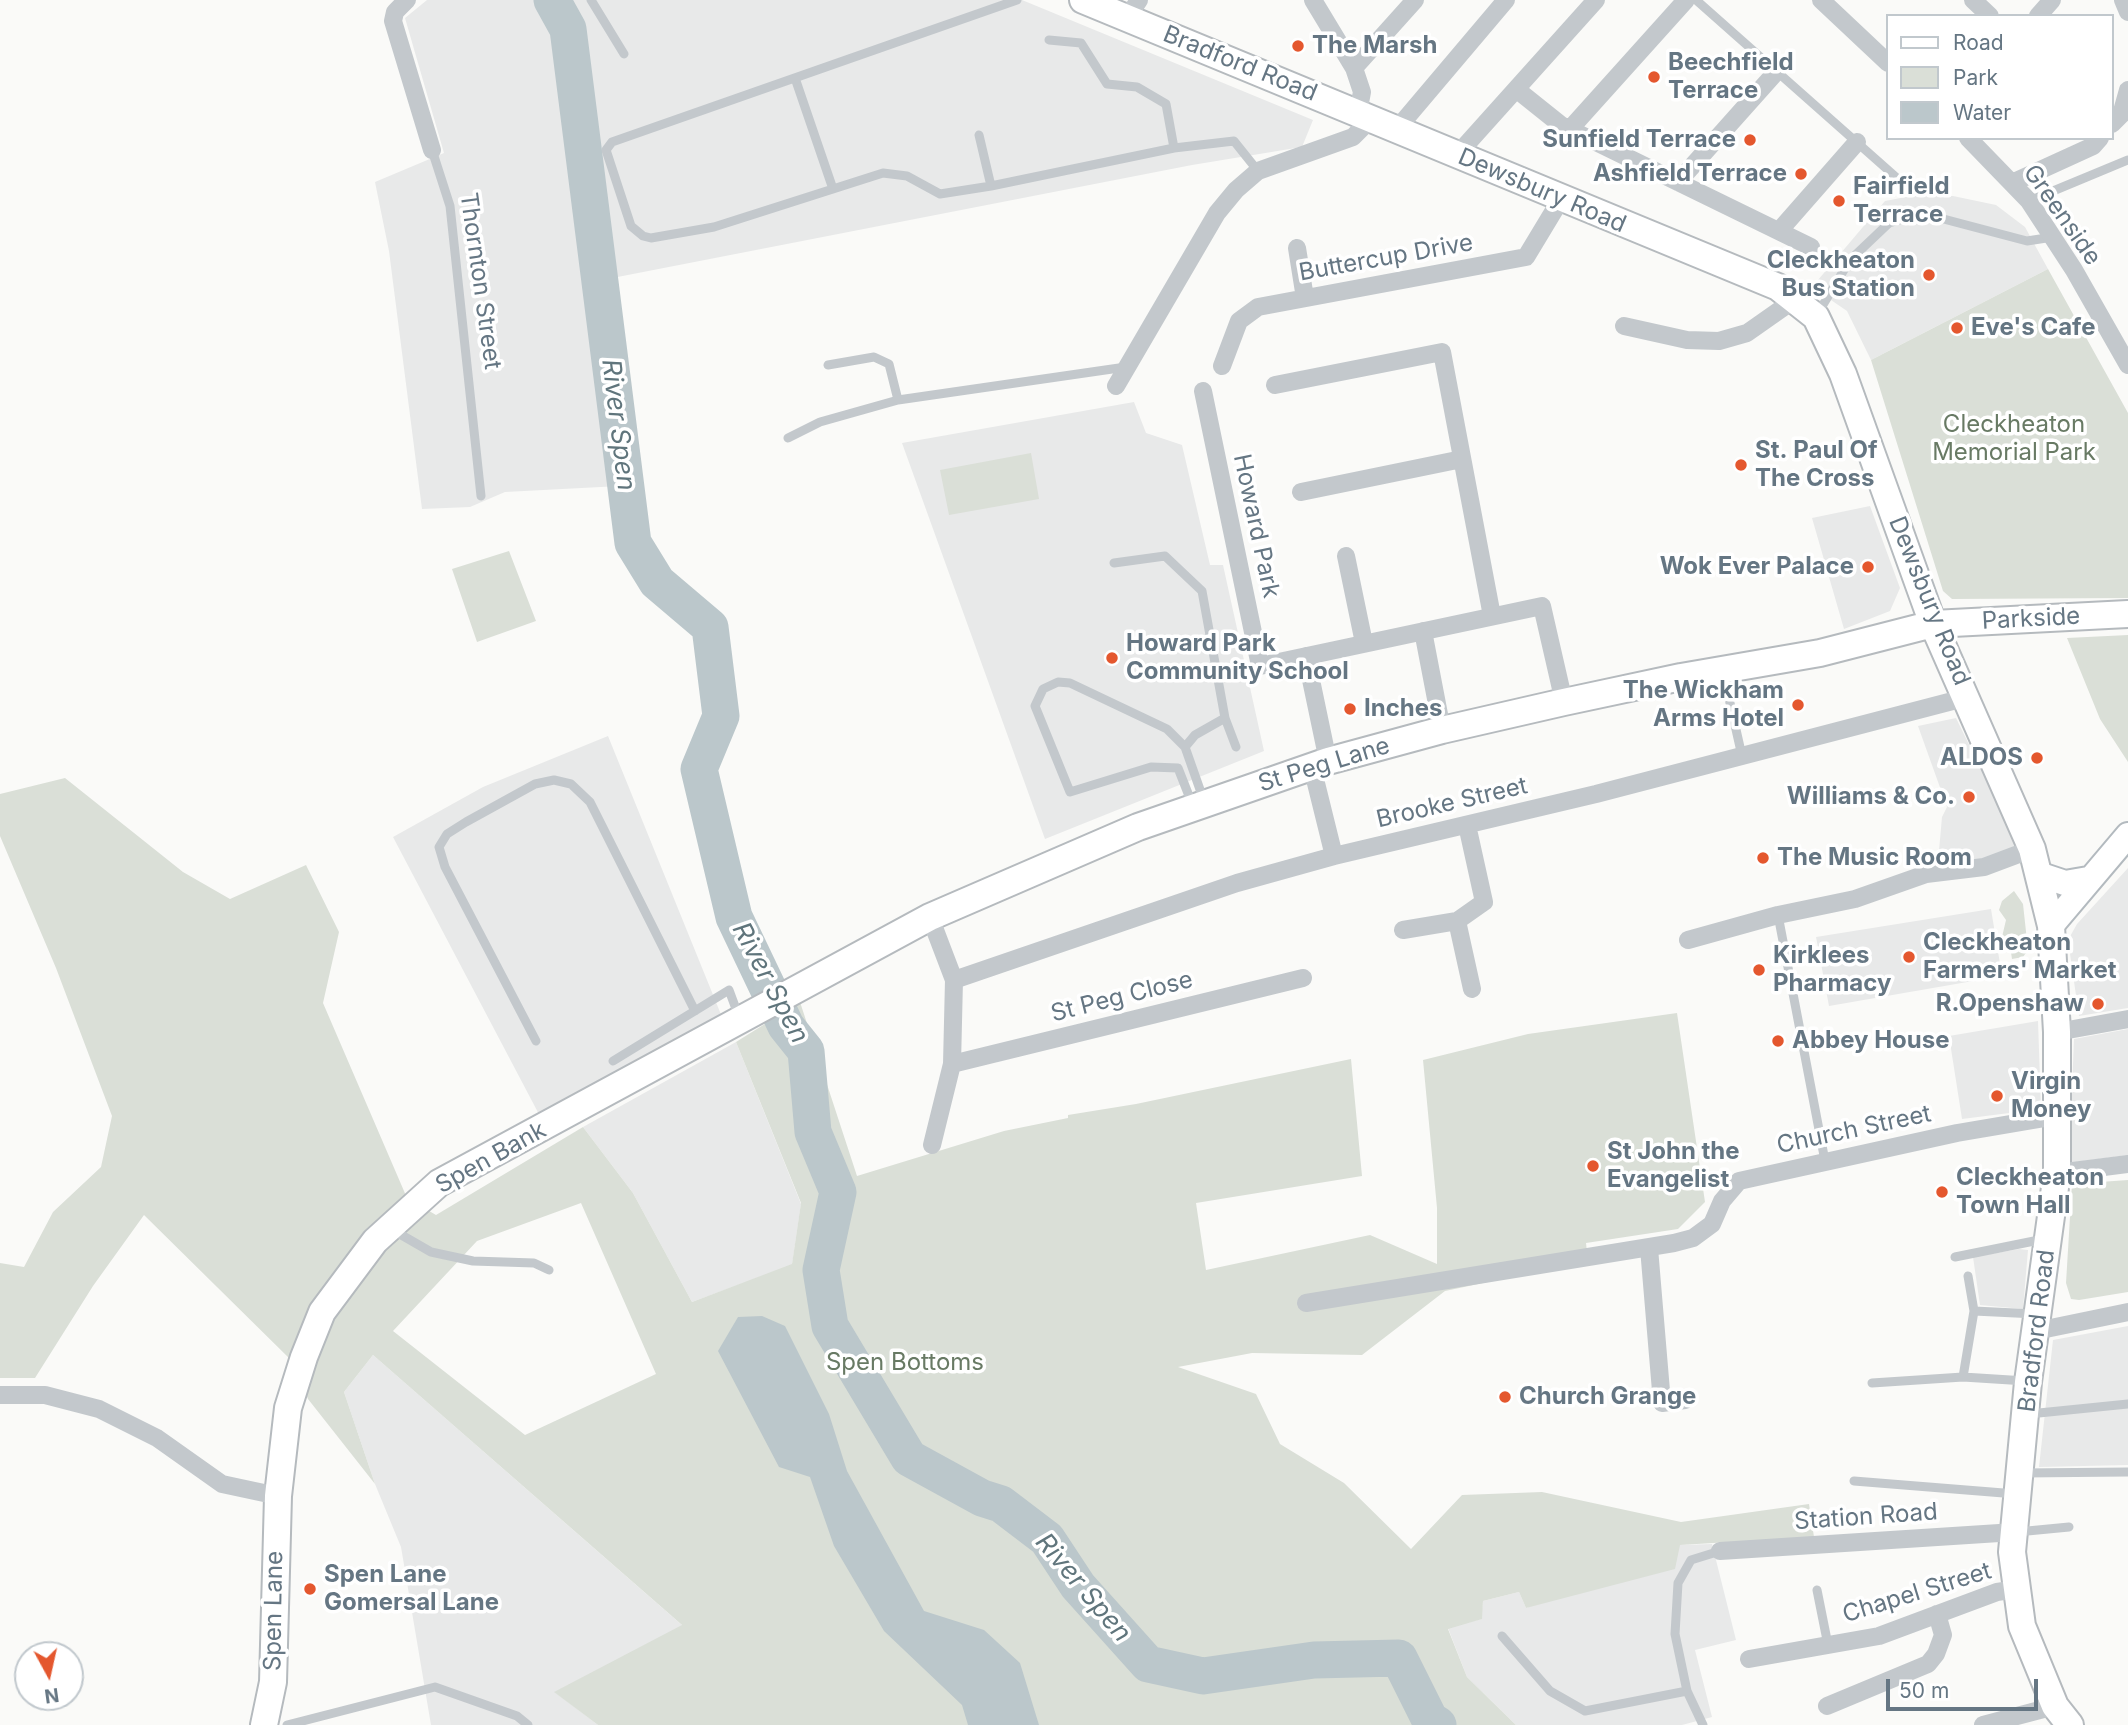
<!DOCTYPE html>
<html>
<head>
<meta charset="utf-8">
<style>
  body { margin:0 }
  #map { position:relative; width:2128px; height:1725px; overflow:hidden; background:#fafaf8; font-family:Inter,sans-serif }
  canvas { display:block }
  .legend { position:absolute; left:1886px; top:14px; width:228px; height:126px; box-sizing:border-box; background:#fff; border:2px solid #c1c8cd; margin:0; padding:9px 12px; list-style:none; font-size:21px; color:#657683 }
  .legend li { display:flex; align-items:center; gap:14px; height:35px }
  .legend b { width:35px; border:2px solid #c1c8cd }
  .north { position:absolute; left:14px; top:1641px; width:70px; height:70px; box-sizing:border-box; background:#fff; border:2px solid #c1c8cd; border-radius:50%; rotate:172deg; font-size:19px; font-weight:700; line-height:28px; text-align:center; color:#657683 }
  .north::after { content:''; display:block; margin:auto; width:24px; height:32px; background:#e4572e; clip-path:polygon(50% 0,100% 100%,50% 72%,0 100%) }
  .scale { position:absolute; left:1886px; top:1679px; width:152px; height:32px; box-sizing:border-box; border:4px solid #657683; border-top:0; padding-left:9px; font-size:21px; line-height:24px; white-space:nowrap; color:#657683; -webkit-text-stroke:5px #fff; paint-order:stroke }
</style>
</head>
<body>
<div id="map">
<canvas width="2128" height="1725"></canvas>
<ul class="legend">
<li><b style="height:9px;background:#fff"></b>Road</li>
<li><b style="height:19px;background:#dadfd7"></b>Park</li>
<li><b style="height:19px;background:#bbc7cb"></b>Water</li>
</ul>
<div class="north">N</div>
<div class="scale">50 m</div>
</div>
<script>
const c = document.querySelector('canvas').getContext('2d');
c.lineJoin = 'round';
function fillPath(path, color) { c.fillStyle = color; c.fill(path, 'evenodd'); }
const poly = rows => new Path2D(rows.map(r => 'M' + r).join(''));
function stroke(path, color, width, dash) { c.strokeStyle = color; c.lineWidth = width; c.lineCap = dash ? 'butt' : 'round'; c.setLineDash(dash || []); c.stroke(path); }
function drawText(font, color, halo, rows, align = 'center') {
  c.font = font + ' Inter,sans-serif'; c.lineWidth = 7; c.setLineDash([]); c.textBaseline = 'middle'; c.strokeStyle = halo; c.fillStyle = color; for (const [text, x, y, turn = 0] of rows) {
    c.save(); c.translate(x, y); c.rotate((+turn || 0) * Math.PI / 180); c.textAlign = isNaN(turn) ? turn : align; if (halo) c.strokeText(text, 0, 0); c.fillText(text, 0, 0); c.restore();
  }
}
fillPath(poly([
  [427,0,1022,0,1313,120,1302,147,1192,165,597,281,620,486,505,492,470,507,422,509,389,251,375,182,444,153,405,18],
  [1911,196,1953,196,1996,205,2025,227,2048,269,1871,360,1847,311,1812,287,1885,201],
  [1134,402,1146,433,1182,445,1210,565,1223,565,1264,751,1045,839,902,443],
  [1870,506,1900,588,1890,611,1844,629,1812,518],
  [1956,718,2019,847,1983,862,1938,862,1942,817,1947,807,1918,726],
  [608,736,722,1017,542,1120,393,837,483,787],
  [2128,868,2128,1008,2079,1016,2068,940,2077,924],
  [1991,909,2002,976,1829,1006,1816,937],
  [2038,1021,2041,1109,1962,1119,1949,1036],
  [2128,1029,2128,1155,2069,1163,2074,1039],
  [736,1042,801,1204,792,1265,692,1302,633,1193,583,1127],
  [2019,1249,2028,1250,2023,1309,1980,1305,1973,1257],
  [2128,1326,2128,1465,2039,1467,2053,1340],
  [373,1355,683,1626,555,1692,598,1725,431,1725,401,1547,375,1484,344,1392],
  [1712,1544,1736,1640,1695,1650,1712,1717,1682,1725,1516,1725,1467,1677,1448,1628,1481,1619,1483,1601,1519,1592,1526,1608,1680,1545]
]), '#e8e9e9');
fillPath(poly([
  [2048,269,2128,413,2128,598,1952,599,1943,591,1871,360],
  [1031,453,1039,499,949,515,940,470],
  [509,551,536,621,477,642,452,569],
  [2128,635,2128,762,2100,719,2067,638],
  [65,778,183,872,230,899,306,865,339,932,323,1003,407,1198,436,1215,583,1127,633,1193,692,1302,792,1264,801,1203,736,1042,800,1002,857,1176,1004,1131,1068,1118,1068,1115,1136,1104,1351,1059,1362,1176,1196,1203,1206,1270,1370,1235,1437,1264,1437,1208,1423,1060,1528,1034,1677,1013,1705,1202,1678,1229,1586,1243,1588,1261,1445,1291,1362,1355,1252,1353,1178,1367,1256,1394,1280,1444,1344,1483,1411,1549,1462,1495,1542,1492,1681,1522,1809,1504,1814,1537,1680,1545,1675,1569,1526,1608,1519,1592,1483,1601,1482,1619,1448,1629,1467,1677,1516,1725,598,1725,554,1692,682,1625,373,1355,344,1392,375,1484,308,1399,291,1360,144,1215,93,1286,35,1378,0,1378,0,1263,24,1267,53,1212,101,1167,112,1116,56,968,0,836,0,794],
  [581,1203,656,1374,525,1435,393,1331,477,1241],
  [2014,891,2023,904,2028,950,2023,957,2012,959,2010,946,2002,937,2006,920,1999,910,2002,901],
  [2128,1180,2128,1292,2079,1300,2071,1299,2066,1283,2072,1184]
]), '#dadfd7');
fillPath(poly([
  [762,1316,785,1326,829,1414,847,1471,924,1611,984,1630,1020,1663,1039,1725,968,1725,962,1705,884,1631,834,1546,810,1477,779,1467,718,1351,738,1317]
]), '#bbc7cb');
stroke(poly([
  [552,0,568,29,633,543,657,582,710,627,721,716,699,769,734,917,786,1026,806,1051,813,1132,838,1192,821,1270,830,1326,909,1458,982,1498,1001,1504,1047,1539,1078,1586,1148,1664,1203,1676,1314,1660,1399,1658,1430,1720,1438,1725]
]), '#bbc7cb', 37);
const secondary = poly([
  [2038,874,2065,883,2088,879],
  [2051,926,2128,835]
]);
const primary = poly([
  [1083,0,1778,287,1816,317,1843,374,1933,624,2032,849,2051,926,2057,1032,2057,1173,2028,1382,2012,1552,2022,1626,2055,1706,2070,1725],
  [264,1725,273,1682,278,1496,288,1408,304,1357,322,1312,375,1241,439,1183,930,917,1138,827,1328,761,1442,730,1564,702,1681,677,1820,653,1933,624,2128,614]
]);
stroke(secondary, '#b3babf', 28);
stroke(primary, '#b5babe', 30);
stroke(poly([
  [591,0,624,54],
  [1696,0,1897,178],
  [1049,40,1081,43,1107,84,1137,87,1166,104,1174,148,1234,141,1258,171],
  [795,78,833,189],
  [979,135,991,186,1174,148],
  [432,150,450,206,481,496],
  [991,186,940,194,907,176,883,173,714,227,651,238,643,236,631,226,606,150,612,142,1017,0],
  [2029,201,2128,160],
  [1818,313,1850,260,1889,223,1910,217,1936,217,2027,241,2053,237],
  [828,365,874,357,889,364,898,400],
  [788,438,820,422,898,400,1126,367],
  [1114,563,1165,556,1202,591,1225,718,1236,747],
  [1723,672,1742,756],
  [1185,747,1195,735,1225,718],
  [1193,806,1178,768,1151,767,1070,792,1035,706,1043,689,1058,682,1070,683,1167,729,1185,747,1204,801],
  [1778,915,1825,1161],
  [536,1041,445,867,439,847,447,834,466,822,535,784,554,780,571,784,590,802,695,1011],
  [613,1061,729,990,739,1017],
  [391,1229,431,1252,473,1261,534,1263,549,1270],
  [1955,1257,2044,1239],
  [1968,1276,1974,1311,1963,1377,2026,1381],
  [1974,1311,2036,1314],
  [1872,1383,1963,1377],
  [2029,1414,2128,1404],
  [2022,1473,2128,1472],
  [1854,1481,2016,1494],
  [2017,1532,2069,1527],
  [1817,1590,1828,1645],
  [1502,1636,1550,1691,1585,1711,1687,1691,1675,1634,1678,1583,1691,1560,1720,1551],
  [1687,1691,1703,1725],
  [287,1725,435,1687,517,1716,528,1725]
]), '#c3c8cc', 9);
stroke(poly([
  [407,0,395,12,393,21,432,150],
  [1313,0,1354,68,1362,92,1358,113],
  [1821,0,1888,63],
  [1973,0,1990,16],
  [2123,0,2128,12],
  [2038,16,2052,0],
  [1127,18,1139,0],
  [1354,68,1415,0],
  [1516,89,1561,125,1811,247],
  [2112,124,2121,115,2128,90],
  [1570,129,1686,0],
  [1396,130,1506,0],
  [1968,138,2029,201,2074,270,2128,365],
  [1456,156,1596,0],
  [1678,182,1777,71],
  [2012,183,2093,146,2100,138],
  [1779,231,1857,142],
  [1297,248,1305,298],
  [1624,326,1687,340,1719,341,1747,333,1794,300],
  [1222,366,1239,321,1258,307,1526,257,1561,199],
  [1275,385,1442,352,1492,616],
  [1116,386,1217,213,1236,190,1258,171,1353,137,1371,119],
  [1203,391,1260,666,1542,606,1564,702],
  [1301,492,1462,459],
  [1346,556,1364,643],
  [1423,631,1442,730],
  [1306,656,1328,761],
  [1312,767,1334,856],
  [930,917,954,980,952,1064,1303,978],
  [1457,921,1472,989],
  [1403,930,1457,921,1484,902,1467,825],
  [1688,940,1778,915,1855,899,1926,874,1984,867,2032,849],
  [954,980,1237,883,1334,856,1596,794,1968,697],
  [2057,1032,2128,1019],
  [932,1145,952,1064],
  [2057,1173,2128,1164],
  [1649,1248,1662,1403,1685,1400],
  [1306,1303,1674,1243,1693,1238,1712,1224,1722,1201,1739,1181,1957,1133,2057,1116],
  [2036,1331,2128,1312],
  [0,1395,45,1395,99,1409,157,1438,222,1484,278,1496],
  [1720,1551,2015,1532],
  [1749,1659,1879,1636,1997,1592,2017,1589],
  [1827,1706,1928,1664,1936,1654,1943,1635,1937,1614],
  [1983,1725,2055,1706]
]), '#c3c8cc', 18);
stroke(secondary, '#fff', 24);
stroke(primary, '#fff', 26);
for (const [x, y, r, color] of [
  [1298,46,7,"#e4572e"],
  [1654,77,7,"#e4572e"],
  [1750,140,7,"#e4572e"],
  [1801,174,7,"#e4572e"],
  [1839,201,7,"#e4572e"],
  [1929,275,7,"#e4572e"],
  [1957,328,7,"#e4572e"],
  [1741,465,7,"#e4572e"],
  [1868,567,7,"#e4572e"],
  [1112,658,7,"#e4572e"],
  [1798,705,7,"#e4572e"],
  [1350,709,7,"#e4572e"],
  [2037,758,7,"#e4572e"],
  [1969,797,7,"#e4572e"],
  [1763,858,7,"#e4572e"],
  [1909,957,7,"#e4572e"],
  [1759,970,7,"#e4572e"],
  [2098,1004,7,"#e4572e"],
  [1778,1041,7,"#e4572e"],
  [1997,1096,7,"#e4572e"],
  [1593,1166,7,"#e4572e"],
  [1942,1192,7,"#e4572e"],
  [1505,1397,7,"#e4572e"],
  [310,1589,7,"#e4572e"]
]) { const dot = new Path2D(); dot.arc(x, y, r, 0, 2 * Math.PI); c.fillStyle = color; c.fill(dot); stroke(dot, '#fff', 2.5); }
drawText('bold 24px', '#657683', '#fff', [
  ["The Marsh",1312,46],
  ["Beechfield",1668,63],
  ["Terrace",1668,91],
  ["Sunfield Terrace",1736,140,"right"],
  ["Ashfield Terrace",1787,174,"right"],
  ["Fairfield",1853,187],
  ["Terrace",1853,215],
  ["Cleckheaton",1915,261,"right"],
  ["Bus Station",1915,289,"right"],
  ["Eve's Cafe",1971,328],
  ["St. Paul Of",1755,451],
  ["The Cross",1755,479],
  ["Wok Ever Palace",1854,567,"right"],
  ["Howard Park",1126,644],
  ["Community School",1126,672],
  ["The Wickham",1784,691,"right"],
  ["Arms Hotel",1784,719,"right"],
  ["Inches",1364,709],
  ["ALDOS",2023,758,"right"],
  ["Williams & Co.",1955,797,"right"],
  ["The Music Room",1777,858],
  ["Cleckheaton",1923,943],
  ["Farmers' Market",1923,971],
  ["Kirklees",1773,956],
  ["Pharmacy",1773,984],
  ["R.Openshaw",2084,1004,"right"],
  ["Abbey House",1792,1041],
  ["Virgin",2011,1082],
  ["Money",2011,1110],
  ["St John the",1607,1152],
  ["Evangelist",1607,1180],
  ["Cleckheaton",1956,1178],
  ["Town Hall",1956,1206],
  ["Church Grange",1519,1397],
  ["Spen Lane",324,1575],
  ["Gomersal Lane",324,1603]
], 'left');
drawText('24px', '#657683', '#fff', [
  ["Bradford Road",1240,64,22],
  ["Dewsbury Road",1542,191,23],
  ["Greenside",2062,215,55],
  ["Buttercup Drive",1386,258,-10],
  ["Thornton Street",480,281,82],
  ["Howard Park",1256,526,78],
  ["Dewsbury Road",1929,601,68],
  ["Parkside",2031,619,-3],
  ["St Peg Lane",1324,765,-17],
  ["Brooke Street",1452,803,-13],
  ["St Peg Close",1122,997,-14],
  ["Church Street",1854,1130,-12],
  ["Spen Bank",491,1158,-29],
  ["Bradford Road",2037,1331,-83],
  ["Station Road",1866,1517,-4],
  ["Chapel Street",1917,1593,-17],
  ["Spen Lane",274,1611,-89]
]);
drawText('24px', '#687a64', '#fff', [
  ["Cleckheaton",2014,425],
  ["Memorial Park",2014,453],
  ["Spen Bottoms",905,1363]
]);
drawText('italic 26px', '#60757c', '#fff', [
  ["River Spen",618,425,83],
  ["River Spen",770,983,62],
  ["River Spen",1083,1588,50]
]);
</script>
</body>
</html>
